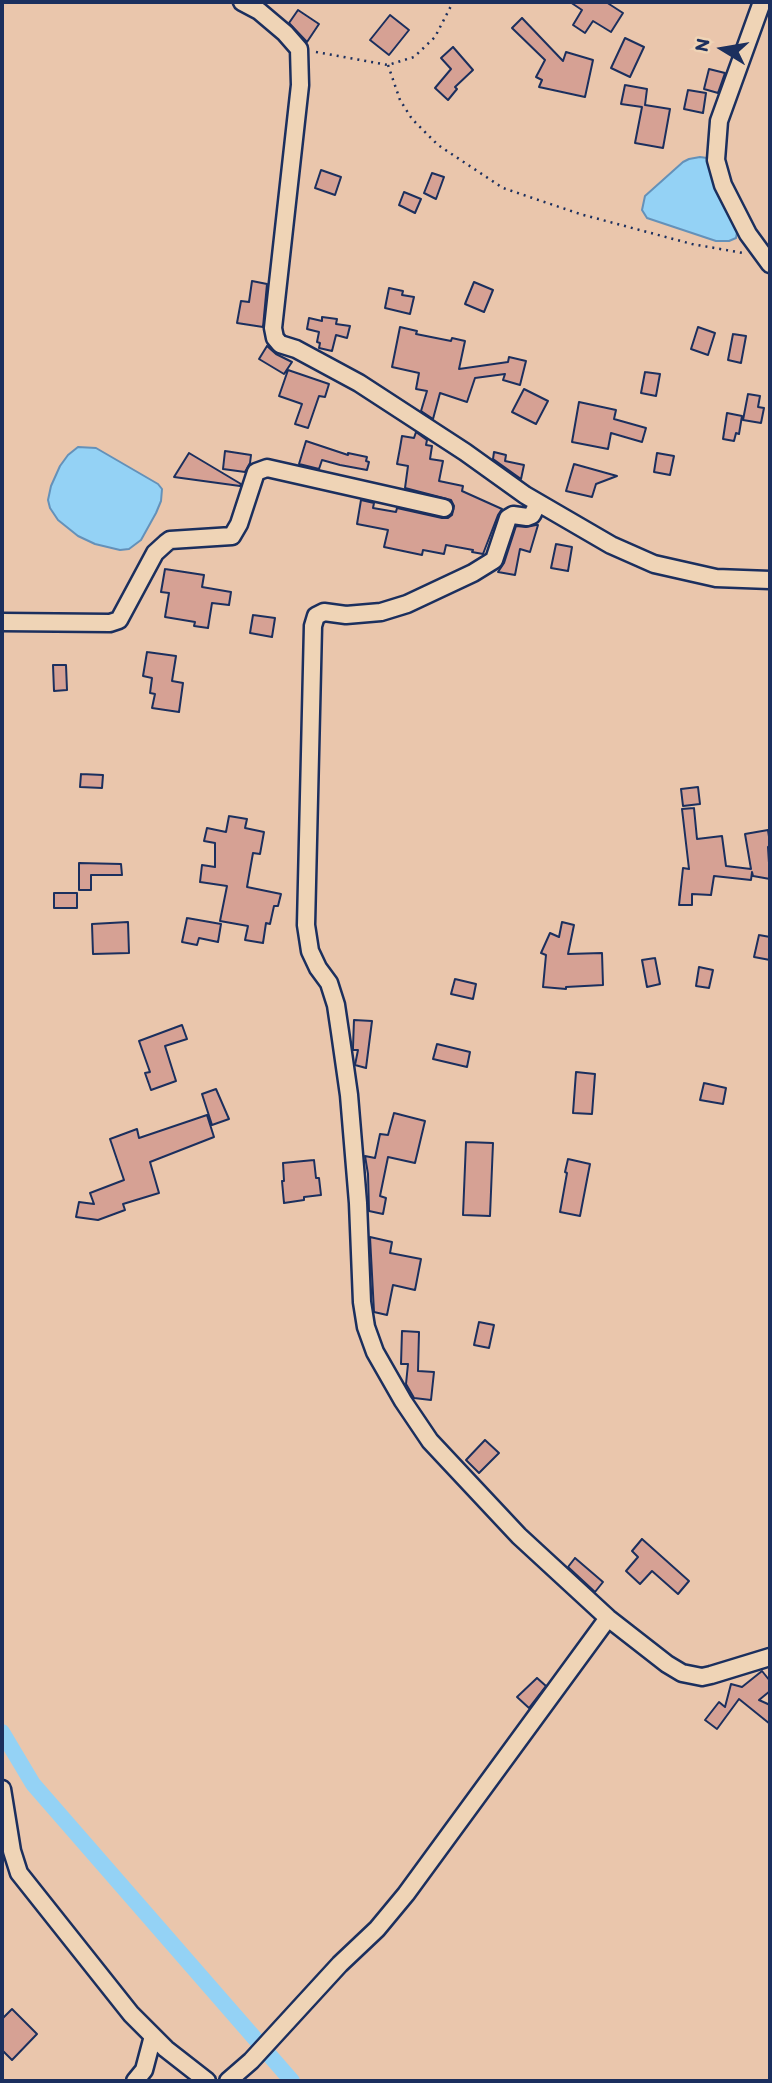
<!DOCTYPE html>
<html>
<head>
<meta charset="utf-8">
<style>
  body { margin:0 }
  #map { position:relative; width:772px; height:2083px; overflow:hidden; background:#eac6ac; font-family:Itim,sans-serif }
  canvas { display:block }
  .frame { position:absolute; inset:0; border:4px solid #1b2f5e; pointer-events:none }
  .north { position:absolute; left:688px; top:14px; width:70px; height:70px; -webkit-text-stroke:5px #efd4b6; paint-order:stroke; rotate:281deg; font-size:19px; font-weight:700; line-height:28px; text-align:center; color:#1b2f5e }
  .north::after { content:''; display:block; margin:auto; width:24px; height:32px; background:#1b2f5e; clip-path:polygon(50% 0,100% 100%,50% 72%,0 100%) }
</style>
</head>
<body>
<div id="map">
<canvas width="772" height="2083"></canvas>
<div class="frame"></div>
<div class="north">N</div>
</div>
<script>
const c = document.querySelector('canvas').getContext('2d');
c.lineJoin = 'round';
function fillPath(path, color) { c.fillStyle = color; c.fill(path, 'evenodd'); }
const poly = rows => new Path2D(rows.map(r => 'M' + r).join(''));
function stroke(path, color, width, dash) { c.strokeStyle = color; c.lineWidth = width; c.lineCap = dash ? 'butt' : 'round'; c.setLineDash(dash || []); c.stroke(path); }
const water = poly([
  [700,157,707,158,738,227,736,238,729,241,716,241,647,218,642,210,645,196,683,162,689,159,700,157],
  [78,447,96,448,158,484,162,489,161,501,156,513,141,540,129,549,120,550,95,544,78,536,58,520,50,508,48,500,51,486,60,466,68,455,78,447]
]);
fillPath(water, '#94d2f5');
stroke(water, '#6491b9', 2);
stroke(poly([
  [2,1732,33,1784,292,2081]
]), '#94d2f5', 16);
const building = poly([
  [570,2,606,2,623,13,611,32,593,21,585,33,573,25,582,10,570,2],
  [298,10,319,24,307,42,289,23,298,10],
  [390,15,409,30,389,55,370,40,390,15],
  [522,18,563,61,566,52,593,60,585,97,539,87,542,80,536,77,545,60,512,28,522,18],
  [625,38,644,47,630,77,611,68,625,38],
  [453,47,473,70,455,87,457,89,448,100,435,88,451,69,441,58,453,47],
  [709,69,725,73,718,93,704,89,709,69],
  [625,85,647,89,645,105,670,109,663,148,635,143,642,107,621,104,625,85],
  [688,90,706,93,703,113,684,109,688,90],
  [321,170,341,177,335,195,315,188,321,170],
  [432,173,444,177,436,199,424,193,432,173],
  [404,192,421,199,415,213,399,205,404,192],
  [252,281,267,284,263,327,237,323,241,301,249,302,252,281],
  [474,282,493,290,484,312,465,304,474,282],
  [389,288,403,291,402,295,414,297,410,314,385,308,389,288],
  [322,317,337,319,336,324,350,326,347,338,336,335,332,351,319,348,320,343,317,342,319,332,307,329,309,318,322,321,322,317],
  [400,327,417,331,416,334,451,341,452,338,465,341,459,369,508,362,509,357,526,361,520,385,503,380,505,374,475,378,467,402,440,393,433,419,421,411,427,391,416,389,419,373,392,367,400,327],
  [698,327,715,333,708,355,691,349,698,327],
  [733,334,746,336,741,363,728,360,733,334],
  [267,346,276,354,292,362,284,374,259,359,267,346],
  [288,370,329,384,325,397,319,396,308,428,295,424,302,404,279,396,288,370],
  [645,372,660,374,656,396,641,393,645,372],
  [524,389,548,401,536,424,512,412,524,389],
  [748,394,760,396,758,407,764,408,761,423,743,420,748,394],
  [579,402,616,410,614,419,646,428,642,442,611,433,608,449,572,442,579,402],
  [727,413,742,416,739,434,736,433,734,441,723,439,727,413],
  [416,432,427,440,426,445,432,446,430,459,443,461,439,481,463,486,462,491,502,509,498,515,483,554,472,552,473,550,446,545,444,554,423,550,422,555,384,547,388,530,357,524,361,500,374,503,373,508,396,512,397,508,442,518,448,518,452,515,454,506,451,500,405,488,408,466,397,464,400,448,402,436,414,438,416,432],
  [306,441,348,455,348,453,367,457,366,461,369,462,367,470,340,465,322,460,319,469,299,464,306,441],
  [225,451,251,455,250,463,245,472,223,469,225,451],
  [494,452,506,455,505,461,524,465,521,479,493,459,494,452],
  [189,453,241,484,240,486,174,477,189,453],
  [657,453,674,456,670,475,654,472,657,453],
  [574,464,617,476,596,484,592,497,566,491,574,464],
  [536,525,538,525,530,552,520,549,515,575,498,572,504,563,516,526,526,527,536,525],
  [556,544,572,547,568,571,551,568,556,544],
  [165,569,204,575,202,587,231,592,229,605,212,603,208,628,194,626,195,622,165,617,169,593,161,592,165,569],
  [253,615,275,618,272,637,250,633,253,615],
  [147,652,176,656,172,681,183,683,179,712,152,708,155,694,150,693,152,678,143,676,147,652],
  [53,665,66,665,67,690,54,691,53,665],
  [81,774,103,775,102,788,80,787,81,774],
  [698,787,700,804,683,806,681,789,698,787],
  [694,808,697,839,722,836,726,866,751,869,745,834,768,830,770,843,770,846,768,847,770,879,753,876,752,872,751,880,714,876,711,895,692,894,692,905,679,905,683,868,689,869,682,809,694,808],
  [229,816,247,819,245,828,264,832,260,854,253,853,247,887,281,894,278,906,274,906,270,924,266,923,263,943,245,940,248,926,220,921,227,886,200,882,202,865,215,867,215,843,204,841,207,828,226,832,229,816],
  [79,863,121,864,122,875,91,875,91,890,79,890,79,863],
  [54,893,77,893,77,908,54,908,54,893],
  [187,918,221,924,218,942,199,938,197,945,182,942,187,918],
  [128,922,129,953,93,954,92,924,128,922],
  [562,922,574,925,568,954,602,953,603,985,566,987,566,989,543,987,546,955,541,953,550,933,559,937,562,922],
  [759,935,770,937,770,960,754,957,759,935],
  [655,958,660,984,647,987,642,960,655,958],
  [699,967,713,970,709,988,696,986,699,967],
  [455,979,476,984,473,999,451,994,455,979],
  [354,1020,372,1021,366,1068,355,1065,358,1050,353,1050,353,1047,354,1020],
  [182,1025,187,1039,165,1046,176,1081,151,1090,145,1073,150,1072,139,1041,182,1025],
  [437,1044,470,1052,467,1067,433,1059,437,1044],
  [576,1072,595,1074,592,1114,573,1113,576,1072],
  [704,1083,726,1088,723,1104,700,1100,704,1083],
  [216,1089,229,1119,212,1125,202,1094,216,1089],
  [394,1113,425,1121,415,1163,388,1157,380,1196,386,1198,383,1214,369,1211,368,1174,365,1156,375,1158,380,1134,388,1135,394,1113],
  [207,1115,214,1137,150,1162,159,1193,123,1204,125,1210,98,1220,76,1217,79,1202,94,1204,90,1193,124,1180,110,1139,137,1129,139,1138,207,1115],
  [466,1142,493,1143,490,1216,463,1215,466,1142],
  [568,1159,590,1164,580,1216,560,1212,567,1173,565,1172,568,1159],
  [314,1160,316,1178,319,1178,321,1195,304,1197,304,1200,284,1203,282,1181,284,1181,283,1163,314,1160],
  [370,1237,392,1242,390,1253,421,1259,415,1290,393,1285,387,1315,374,1312,370,1237],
  [479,1322,494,1325,489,1348,474,1345,479,1322],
  [402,1331,419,1332,418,1371,434,1372,431,1400,414,1398,406,1384,408,1364,401,1364,402,1331],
  [485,1440,499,1453,479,1473,466,1460,485,1440],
  [642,1539,689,1581,678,1594,652,1571,640,1584,626,1571,638,1557,632,1551,642,1539],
  [575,1558,603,1582,595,1592,568,1567,575,1558],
  [762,1671,770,1681,770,1691,759,1700,770,1705,770,1724,739,1699,717,1729,705,1720,719,1702,725,1707,731,1684,742,1687,762,1671],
  [537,1678,546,1686,529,1708,517,1697,537,1678],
  [12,2009,37,2034,12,2060,2,2050,2,2019,12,2009]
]);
fillPath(building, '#d6a194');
stroke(building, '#1b2f5e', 2);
const minor = poly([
  [242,2,259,11,285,33,299,49,300,85,273,328,275,338,280,344,296,349,359,383,465,452,525,495,611,545,654,564,716,578,770,580],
  [762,2,719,121,716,160,723,185,748,234,770,264],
  [538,503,532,515,527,517,513,515,508,518,494,560,473,573,407,604,381,612,346,615,324,612,316,616,313,626,306,925,310,951,318,968,329,983,336,1005,340,1032,349,1095,358,1203,362,1302,366,1327,375,1352,403,1401,430,1441,519,1536,608,1618,667,1664,682,1673,702,1677,711,1675,770,1657],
  [2,622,110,623,119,620,155,553,166,543,170,540,232,536,239,524,256,472,267,468,444,508],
  [2,1789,12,1851,19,1873,131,2014,166,2049,207,2081],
  [135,2081,144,2070,153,2036],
  [228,2081,251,2061,340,1964,377,1929,406,1894,608,1618]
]);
stroke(minor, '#1b2f5e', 21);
stroke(poly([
  [316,52,388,65,414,57,435,37,453,2],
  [388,65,400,100,412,119,438,145,503,188,580,214,692,244,743,253]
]), '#1b2f5e', 2.5, [2, 5]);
stroke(minor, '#efd4b6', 16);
</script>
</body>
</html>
